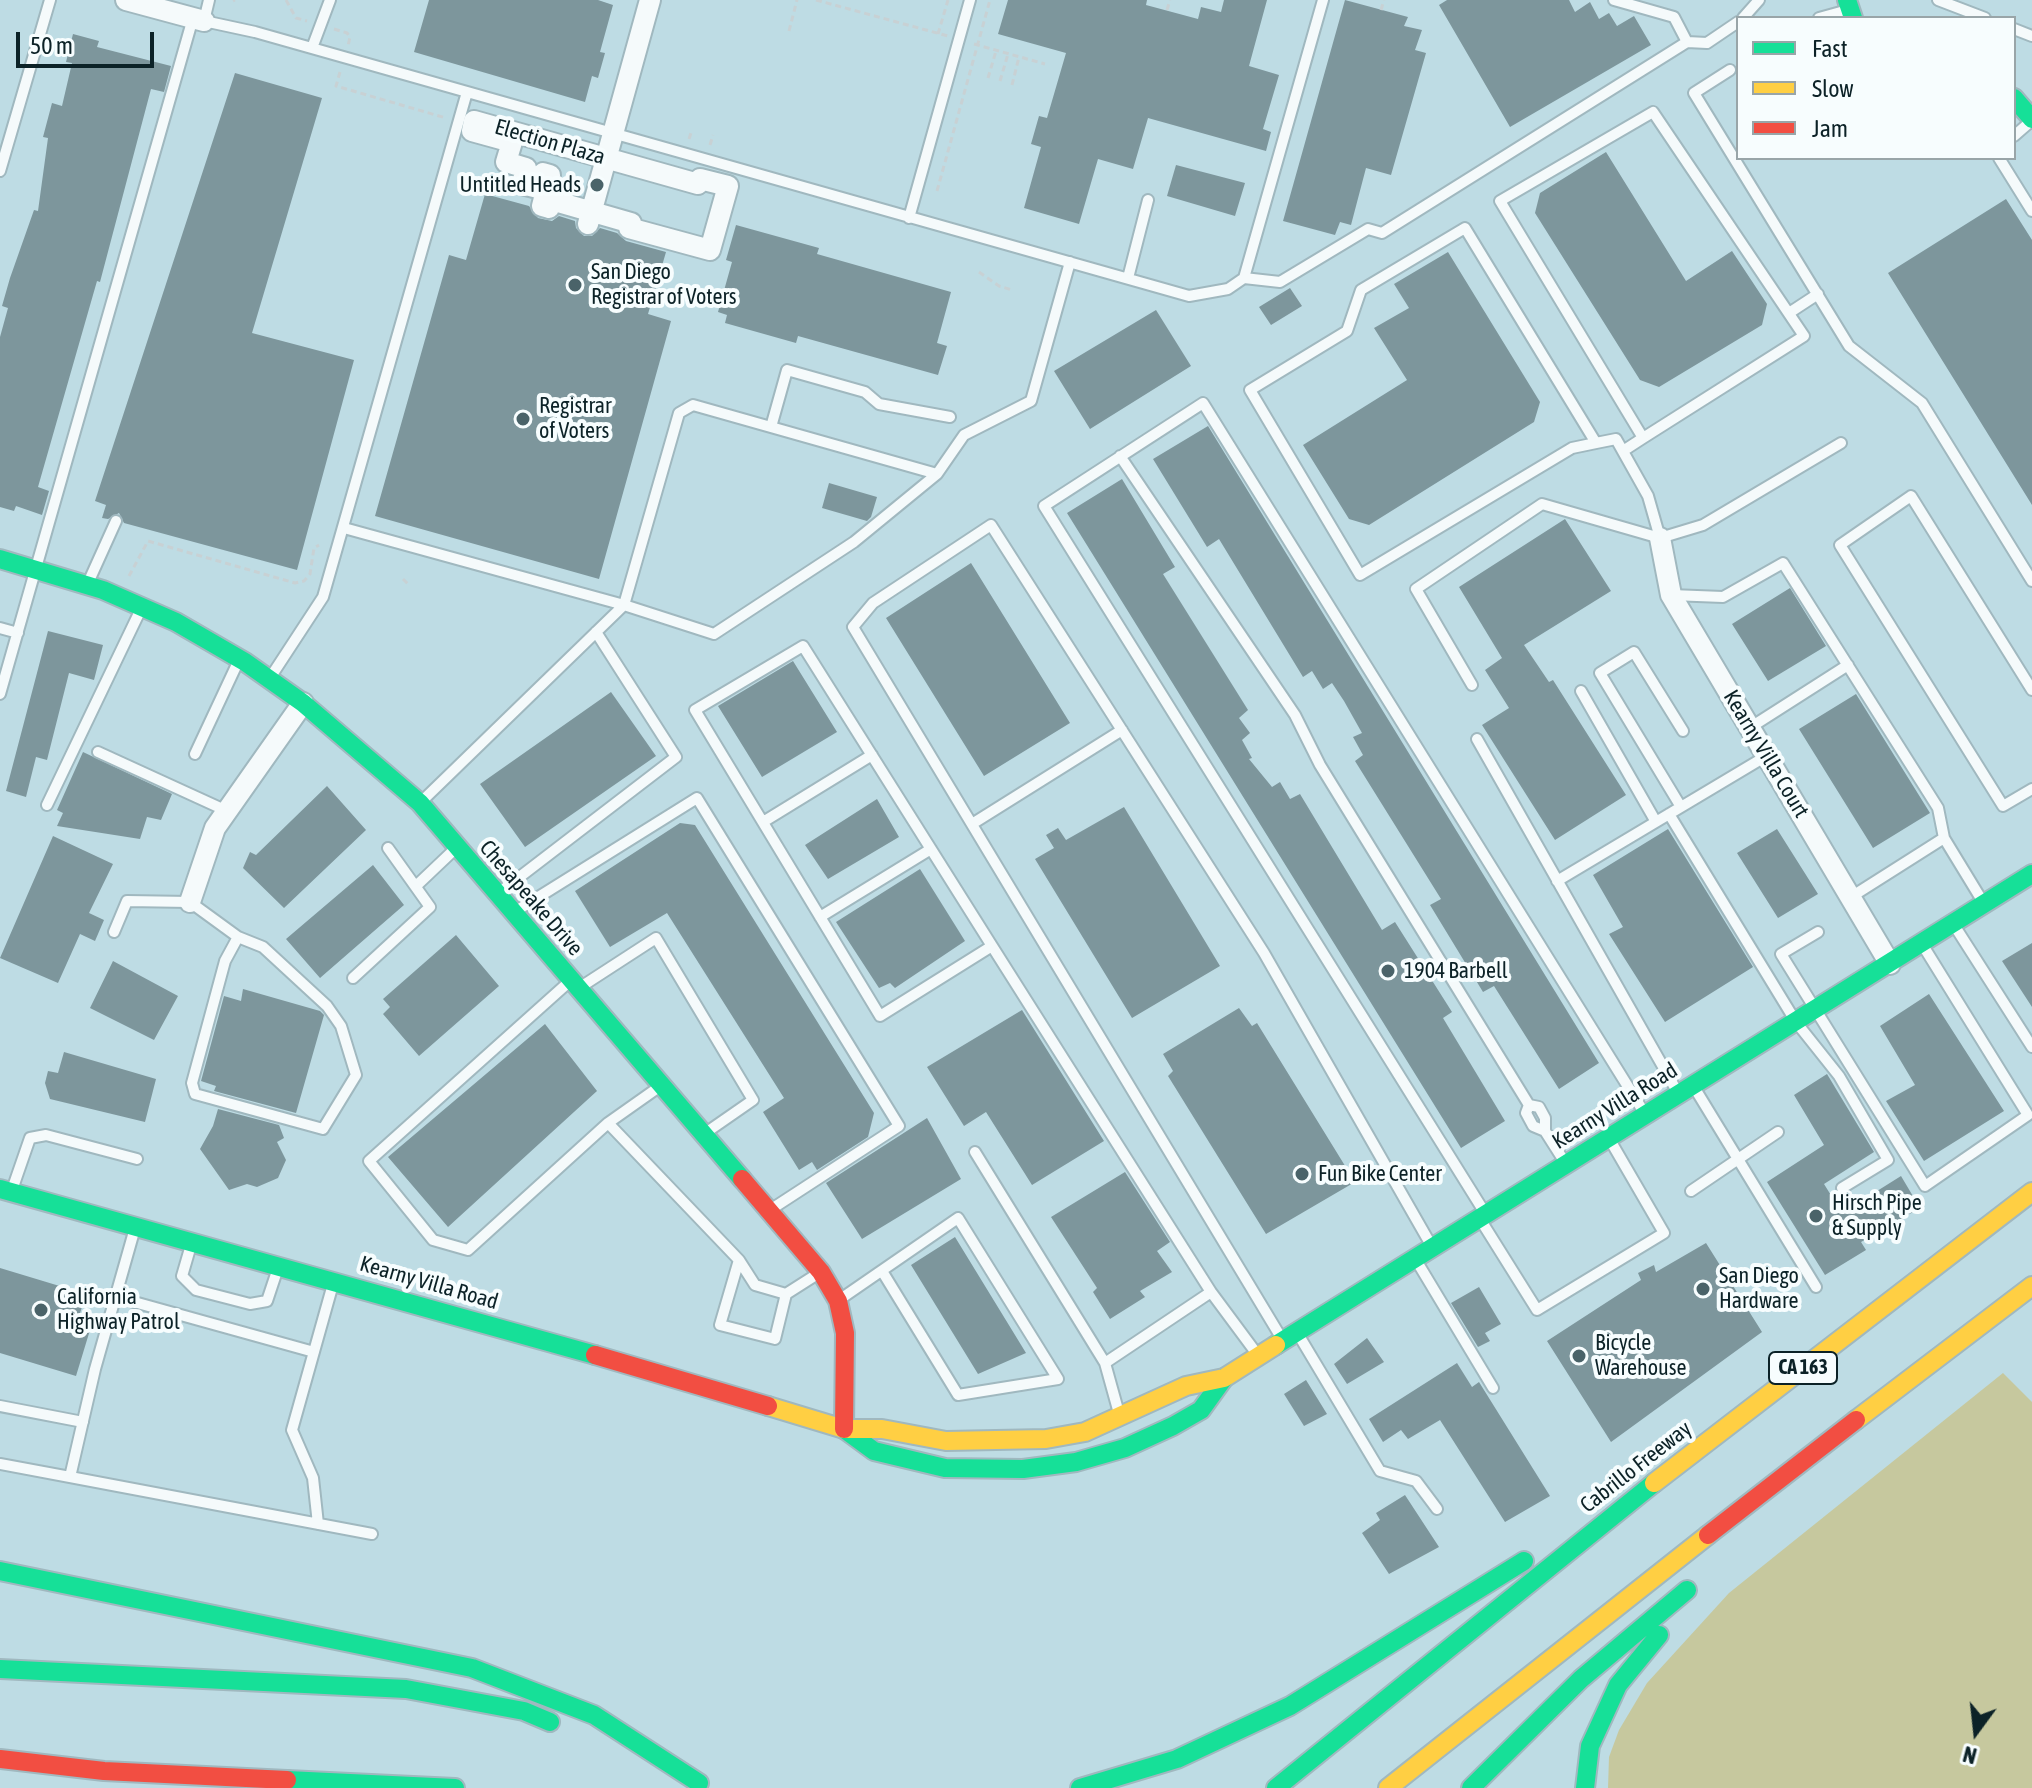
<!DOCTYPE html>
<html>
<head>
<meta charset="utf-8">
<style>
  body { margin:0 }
  #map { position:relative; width:2032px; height:1788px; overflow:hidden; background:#bedce4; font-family:"Asap Condensed",sans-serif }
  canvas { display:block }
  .legend { position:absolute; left:1736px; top:16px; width:280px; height:144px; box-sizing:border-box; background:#f7fdfe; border:2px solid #99a5a8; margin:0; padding:10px 14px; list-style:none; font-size:24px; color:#0c2227 }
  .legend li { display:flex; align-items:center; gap:16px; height:40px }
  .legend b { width:40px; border:2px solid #99a5a8 }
  .north { position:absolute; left:1936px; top:1692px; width:80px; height:80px; -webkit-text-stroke:6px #f7fdfe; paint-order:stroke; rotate:195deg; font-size:22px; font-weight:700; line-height:32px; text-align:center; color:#0c2227 }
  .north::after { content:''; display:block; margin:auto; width:28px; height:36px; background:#0c2227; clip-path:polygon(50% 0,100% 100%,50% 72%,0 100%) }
  .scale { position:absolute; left:16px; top:32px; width:138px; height:36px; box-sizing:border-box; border:4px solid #0c2227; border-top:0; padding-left:10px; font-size:24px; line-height:28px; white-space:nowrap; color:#0c2227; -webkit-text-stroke:6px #f7fdfe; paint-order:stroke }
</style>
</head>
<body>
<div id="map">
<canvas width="2032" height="1788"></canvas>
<ul class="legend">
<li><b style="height:10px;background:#16e098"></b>Fast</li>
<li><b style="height:10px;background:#ffcf43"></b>Slow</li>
<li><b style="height:10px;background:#f24e42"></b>Jam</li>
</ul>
<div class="north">N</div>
<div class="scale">50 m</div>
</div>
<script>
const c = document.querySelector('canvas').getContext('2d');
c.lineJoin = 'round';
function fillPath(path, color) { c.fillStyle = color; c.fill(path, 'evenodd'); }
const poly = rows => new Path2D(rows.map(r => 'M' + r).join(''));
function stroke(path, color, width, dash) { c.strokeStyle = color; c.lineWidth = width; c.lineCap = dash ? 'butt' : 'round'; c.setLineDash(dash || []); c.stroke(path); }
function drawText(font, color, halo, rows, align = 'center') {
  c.font = font + ' "Asap Condensed",sans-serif'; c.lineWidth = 8; c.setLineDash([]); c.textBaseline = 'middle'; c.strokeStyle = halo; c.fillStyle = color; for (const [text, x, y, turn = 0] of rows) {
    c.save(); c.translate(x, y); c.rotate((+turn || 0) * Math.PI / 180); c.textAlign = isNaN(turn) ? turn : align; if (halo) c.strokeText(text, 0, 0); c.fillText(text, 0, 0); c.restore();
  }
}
fillPath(poly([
  [2003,1373,2032,1402,2032,1788,1608,1788,1609,1757,1619,1730,1647,1683,1729,1593]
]), '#c6c89e');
fillPath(poly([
  [429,0,598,0,613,5,600,52,605,53,598,78,592,76,585,102,414,52],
  [1008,0,1147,0,1146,5,1198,19,1201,7,1221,12,1224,0,1267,0,1249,66,1279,75,1263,129,1271,132,1266,151,1148,118,1133,169,1098,159,1079,224,1024,208,1041,147,1031,144,1039,116,1047,118,1066,53,998,34],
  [1345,0,1408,17,1404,26,1422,30,1415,50,1426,53,1391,175,1366,168,1351,225,1340,222,1335,235,1283,221],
  [1447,0,1569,0,1575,12,1590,2,1599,19,1609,13,1617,26,1634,16,1651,45,1510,127,1439,5],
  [73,34,99,41,97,47,171,66,164,92,151,89,100,282,97,281,38,487,49,491,42,515,16,506,14,511,0,507,0,337,8,308,2,306,10,278,34,210,38,211,48,138,43,137,52,103,62,106,72,63,66,62],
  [235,73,322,98,252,333,354,360,297,570,124,523,119,513,108,519,102,518,106,505,95,501],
  [1606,152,1686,281,1732,251,1767,304,1762,325,1659,387,1640,380,1535,213,1540,193],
  [1176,165,1245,183,1235,216,1167,196],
  [485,194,529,206,538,218,552,221,559,216,575,221,576,228,584,236,592,236,600,228,617,233,626,241,666,252,648,314,671,321,599,579,375,516,449,255,466,260],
  [2006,199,2032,240,2032,505,1888,273],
  [736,225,819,248,817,254,951,292,937,343,947,346,938,375,798,336,796,343,725,323,727,315,718,312,732,262,726,260],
  [1448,252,1540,402,1534,422,1369,525,1349,519,1303,445,1407,380,1374,328,1409,308,1394,284],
  [1290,288,1302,306,1271,325,1259,307],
  [1156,310,1191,366,1090,429,1054,371],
  [1208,426,1599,1063,1559,1089,1494,986,1483,992,1430,905,1441,899,1355,761,1363,755,1353,737,1362,733,1344,701,1332,683,1323,689,1312,671,1303,677,1219,539,1207,547,1153,459],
  [1122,479,1175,567,1163,574,1248,710,1239,718,1250,733,1242,740,1252,758,1249,759,1272,787,1280,782,1290,799,1300,794,1382,930,1395,922,1452,1012,1443,1018,1505,1121,1461,1148,1067,513],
  [829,483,877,497,871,517,867,521,822,508],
  [1565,519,1611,591,1524,645,1549,682,1553,680,1626,795,1555,840,1482,725,1509,708,1485,670,1502,658,1459,587],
  [971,563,1070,723,984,776,886,618],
  [1790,588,1826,646,1768,681,1732,624],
  [48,631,103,645,94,680,69,673,47,760,36,757,26,797,6,791],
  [793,661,837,732,762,777,718,706],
  [611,692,656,756,525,847,480,784],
  [1856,694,1930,813,1873,848,1799,729],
  [83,752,172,794,161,820,147,817,140,839,57,826,63,813,57,810],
  [327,786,366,830,284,908,243,868,250,852,256,855],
  [877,799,899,837,828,879,805,845],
  [1124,807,1220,966,1132,1018,1035,859,1054,848,1046,835,1058,828,1066,840],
  [680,823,695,825,874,1113,868,1137,817,1170,812,1162,799,1170,763,1112,784,1098,667,913,610,947,575,891],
  [1668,829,1753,967,1665,1022,1609,934,1623,927,1593,875],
  [1777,829,1818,894,1778,918,1737,853],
  [53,836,113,864,89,913,104,920,95,941,80,934,58,983,0,958],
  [373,865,404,905,320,978,286,939],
  [920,869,965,941,895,988,890,983,879,988,836,922],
  [456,935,499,986,419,1056,383,1014,390,1007,383,999],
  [2032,943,2032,1007,2002,961],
  [113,961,178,996,154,1040,90,1008],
  [243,989,320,1011,324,1015,296,1113,214,1091,216,1086,201,1081,224,996,241,1001],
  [1929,994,2004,1111,1924,1161,1886,1101,1915,1085,1880,1026],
  [1239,1008,1252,1026,1257,1023,1355,1182,1266,1234,1168,1076,1173,1071,1163,1054],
  [1022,1010,1104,1141,1032,1185,986,1112,964,1126,927,1067],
  [545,1024,597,1091,448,1227,388,1157],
  [64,1052,156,1079,145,1122,50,1099,45,1083,48,1071,58,1073],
  [1827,1074,1874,1152,1824,1184,1842,1213,1901,1176,1920,1208,1861,1242,1866,1250,1825,1275,1767,1182,1824,1145,1794,1095],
  [218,1109,279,1125,284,1138,277,1142,286,1160,278,1178,257,1187,247,1184,229,1190,200,1149,213,1126],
  [927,1118,961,1179,862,1239,826,1183],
  [1125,1172,1170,1242,1157,1251,1172,1272,1140,1291,1145,1297,1110,1319,1093,1292,1097,1288,1051,1217],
  [955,1237,1026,1353,978,1374,911,1265],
  [1706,1243,1762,1332,1611,1442,1547,1341,1641,1280,1638,1273,1654,1265,1656,1272],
  [0,1268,86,1294,76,1326,90,1330,76,1376,0,1353],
  [1479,1287,1501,1324,1485,1333,1490,1341,1478,1347,1451,1303],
  [1367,1338,1384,1362,1347,1384,1334,1364],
  [1457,1363,1472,1387,1479,1382,1550,1496,1505,1522,1440,1420,1408,1439,1401,1430,1383,1442,1369,1419],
  [1306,1380,1327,1414,1304,1426,1284,1394],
  [1405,1495,1439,1547,1389,1574,1362,1533,1380,1520,1376,1513]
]), '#7d969c');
const lane = poly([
  [209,0,204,21,255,32,1189,296,1228,289,1244,278,1323,0],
  [1938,0,1985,18],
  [1743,18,1759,0],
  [1819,18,1848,10],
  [2014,29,2032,36],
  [1687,42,1707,43,1738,22],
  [312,48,330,0],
  [1730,70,1694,93,1849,346,1922,403,2032,581],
  [2014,136,2030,122],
  [1999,158,2032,211],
  [0,171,50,0],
  [909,218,970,0],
  [1128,278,1148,200],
  [1244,278,1280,282,1368,229,1382,233,1687,42,1674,17,1614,0],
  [1789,313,1818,294],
  [771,427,787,370,865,392,879,404,950,417],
  [1596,443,1465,228,1361,290,1347,331,1250,390,1360,575,1572,448,1596,443,1616,439,1648,496,1660,538],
  [1623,451,1643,438,1804,336,1653,112,1500,201,1643,438],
  [1120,456,1295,715,1320,765,1529,1105,1526,1113,1533,1126,1545,1131,1566,1164],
  [344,528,624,605,679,413,693,405,937,474],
  [88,583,116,521],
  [1671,595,1723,597,1783,563,1938,808,1944,838],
  [0,628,18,633],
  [270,678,323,597,467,92],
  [1472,685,1416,589,1542,504,1660,538,1703,525,1841,443],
  [2032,690,1911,496,1840,545,2003,806,2032,789],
  [1581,691,1656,822],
  [0,694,193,18],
  [1751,727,1848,665],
  [1477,739,1678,1093],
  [98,752,227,811],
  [195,754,238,662],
  [421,802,624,605,714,634,854,542,937,474,964,435,1031,401,1070,262],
  [47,805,141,609],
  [1681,807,1600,673,1634,652,1683,731],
  [1669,814,1796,1022,1839,1076,1888,1160,1842,1188],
  [763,822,872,755],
  [972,824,1122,730],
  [1557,881,1768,755],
  [416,886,455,849],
  [500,892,676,757,596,632],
  [1851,897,1944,838,1983,902],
  [516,911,697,798,899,1126,770,1210],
  [820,917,931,849],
  [1954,925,2032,1047],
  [114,932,127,901,190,902,238,937,225,961,192,1083,195,1094,323,1129,356,1075,341,1026,327,1006,263,947,238,937],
  [1818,932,1781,954,1925,1186,2028,1115,1922,944],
  [992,946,880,1016,695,710,803,646,992,946,1211,1292,1257,1354],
  [353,978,430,907,388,848],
  [570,981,369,1161,433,1240,468,1250,608,1123,739,1260,720,1325,775,1339,786,1294,819,1273],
  [579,988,656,938,753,1100,704,1134],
  [1694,1087,1816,1287],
  [1529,1105,1539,1107,1545,1118,1545,1131],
  [608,1123,659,1087],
  [975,1152,1105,1363,1120,1417],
  [12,1190,30,1138,46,1135,137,1159],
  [1691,1191,1778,1132],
  [1485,1213,1044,506,1203,403,1645,1114],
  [1480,1219,1537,1310,1664,1233,1610,1140],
  [135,1228,95,1369,70,1477,372,1534],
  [191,1245,182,1276,196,1290,250,1304,267,1301,278,1268],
  [739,1260,755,1285,786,1294],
  [1416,1260,1493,1388],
  [116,1297,314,1352],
  [839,1300,958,1218,1058,1379,958,1395,882,1271],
  [1298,1334,1380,1471,1416,1481,1437,1509],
  [1282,1339,853,627,873,603,991,525,1264,953,1431,1245],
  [1105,1363,1211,1292],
  [0,1406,83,1422],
  [0,1464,70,1477],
  [318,1524,313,1478,292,1430,333,1284]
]);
const street = poly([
  [126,0,204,21],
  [474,121,698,184,700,179,728,186,710,250,629,228,631,223,551,200,549,208,542,206,550,175,543,173,538,188,522,184,526,168,506,162,512,142,472,131,474,121],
  [588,224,650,0],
  [1660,538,1671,595,1890,964],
  [190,902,215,828,303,703]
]);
const fast = poly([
  [1847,0,1853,18],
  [2014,98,2032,119],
  [0,559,103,590,176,622,245,662,303,703,420,803,742,1179],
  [0,1189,595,1355],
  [1276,1345,2032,874],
  [844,1429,874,1451,945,1468,1023,1469,1076,1462,1125,1448,1173,1426,1201,1410,1224,1378],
  [0,1571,472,1668,594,1715,699,1783],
  [0,1669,406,1689,524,1711,550,1722],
  [287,1780,455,1788],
  [1080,1788,1177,1759,1290,1706,1524,1561],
  [1276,1788,1654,1483],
  [1471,1788,1581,1679,1687,1590],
  [1585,1788,1590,1746,1618,1685,1659,1635]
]);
const slow = poly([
  [768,1406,844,1429,882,1429,946,1441,1046,1439,1085,1432,1186,1386,1224,1378,1276,1345],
  [1856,1420,2032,1286],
  [1654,1483,2032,1192],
  [1388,1788,1708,1535]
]);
const jam = poly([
  [742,1179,821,1272,838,1301,845,1333,844,1429],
  [595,1355,768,1406],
  [1708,1535,1856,1420],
  [0,1759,104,1771,287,1780]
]);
stroke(lane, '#a0b8bf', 14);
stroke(street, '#a0b8bf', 24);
stroke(fast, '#a0b8bf', 22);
stroke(slow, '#a0b8bf', 22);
stroke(jam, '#a0b8bf', 22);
stroke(poly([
  [286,0,296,18,307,21],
  [816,0,948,36],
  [233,1,235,0],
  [1167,10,1170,0],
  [1381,10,1384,0],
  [334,29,347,33,350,37,348,46],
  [789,31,797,0],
  [938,34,948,0],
  [974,44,1045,64],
  [340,72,336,86,446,118],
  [988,78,996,51],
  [1000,81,1008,54],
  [1012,85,1019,57],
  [689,139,692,130],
  [710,145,713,135],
  [937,191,990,0],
  [979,272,999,286,1012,290],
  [129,576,148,541,295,583,304,581,310,574,314,548,319,545],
  [403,579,408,584]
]), '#c8d1d4', 3, [6, 4]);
stroke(lane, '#f5fafb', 10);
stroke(street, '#f5fafb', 20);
stroke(fast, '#16e098', 18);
stroke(slow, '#ffcf43', 18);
stroke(jam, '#f24e42', 18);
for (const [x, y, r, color] of [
  [597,185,8,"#4a6369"],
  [575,285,8,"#4a6369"],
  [523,419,8,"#4a6369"],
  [1388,971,8,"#4a6369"],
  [1302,1174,8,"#4a6369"],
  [1816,1216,8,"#4a6369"],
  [1703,1289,8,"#4a6369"],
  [41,1310,8,"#4a6369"],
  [1579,1356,8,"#4a6369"]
]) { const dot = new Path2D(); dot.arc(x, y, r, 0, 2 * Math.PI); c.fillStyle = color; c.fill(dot); stroke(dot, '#f7fdfe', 3); }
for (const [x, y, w] of [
  [1803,1368,68]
]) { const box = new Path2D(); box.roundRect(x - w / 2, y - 16, w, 32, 6); c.fillStyle = '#f7fdfe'; c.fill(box); stroke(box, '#0c2227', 2); }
drawText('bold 20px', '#0c2227', null, [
  ["CA 163",1803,1368]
]);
drawText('22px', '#0c2227', '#f7fdfe', [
  ["Election Plaza",550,142,16],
  ["Kearny Villa Court",1766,754,59],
  ["Chesapeake Drive",531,898,49],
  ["Kearny Villa Road",1615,1106,-32],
  ["Kearny Villa Road",429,1283,16],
  ["Cabrillo Freeway",1636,1467,-38]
]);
drawText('22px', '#0c2227', '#f7fdfe', [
  ["Untitled Heads",581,185,"right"],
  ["San Diego",591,272],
  ["Registrar of Voters",591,297],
  ["Registrar",539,406],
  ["of Voters",539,431],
  ["1904 Barbell",1404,971],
  ["Fun Bike Center",1318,1174],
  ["Hirsch Pipe",1832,1203],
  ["& Supply",1832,1228],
  ["San Diego",1719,1276],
  ["Hardware",1719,1301],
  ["California",57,1297],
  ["Highway Patrol",57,1322],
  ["Bicycle",1595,1343],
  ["Warehouse",1595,1368]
], 'left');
</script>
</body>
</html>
